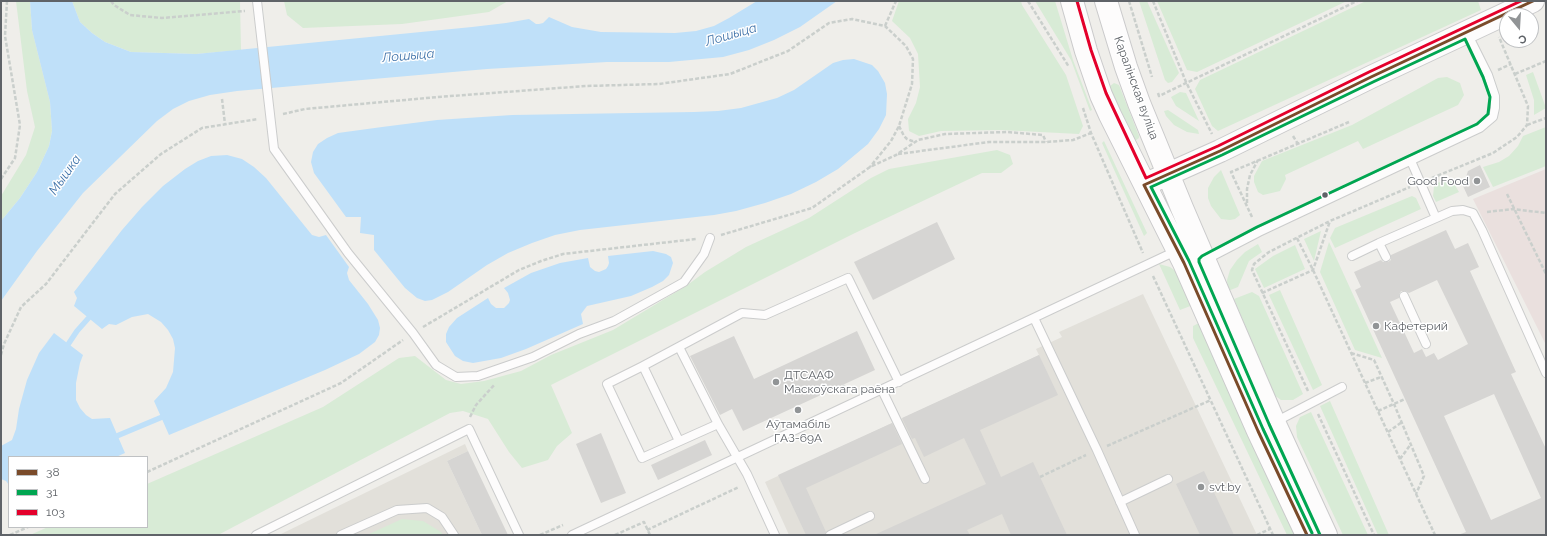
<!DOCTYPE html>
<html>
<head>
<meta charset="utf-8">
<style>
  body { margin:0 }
  #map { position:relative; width:1547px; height:536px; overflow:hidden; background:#efeeea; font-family:Raleway,sans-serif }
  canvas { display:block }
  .frame { position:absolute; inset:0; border:2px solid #5f6368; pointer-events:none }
  .legend { position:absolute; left:8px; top:456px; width:140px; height:72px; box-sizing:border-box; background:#fff; border:1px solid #bfc1c3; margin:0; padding:5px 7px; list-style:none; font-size:12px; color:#5f6368 }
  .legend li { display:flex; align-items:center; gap:8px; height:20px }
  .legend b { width:20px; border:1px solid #bfc1c3 }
  .north { position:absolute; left:1499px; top:8px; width:40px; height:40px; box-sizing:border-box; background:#fff; border:1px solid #bfc1c3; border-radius:50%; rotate:162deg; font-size:11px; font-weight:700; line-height:16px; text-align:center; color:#5f6368 }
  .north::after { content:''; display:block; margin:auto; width:14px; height:18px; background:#919496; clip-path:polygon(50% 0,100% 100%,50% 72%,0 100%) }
</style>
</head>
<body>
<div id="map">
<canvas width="1547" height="536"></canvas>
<div class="frame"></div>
<ul class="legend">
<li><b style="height:5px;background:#7a4b2a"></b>38</li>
<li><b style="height:5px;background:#00a651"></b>31</li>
<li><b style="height:5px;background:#e4002b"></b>103</li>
</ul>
<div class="north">С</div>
</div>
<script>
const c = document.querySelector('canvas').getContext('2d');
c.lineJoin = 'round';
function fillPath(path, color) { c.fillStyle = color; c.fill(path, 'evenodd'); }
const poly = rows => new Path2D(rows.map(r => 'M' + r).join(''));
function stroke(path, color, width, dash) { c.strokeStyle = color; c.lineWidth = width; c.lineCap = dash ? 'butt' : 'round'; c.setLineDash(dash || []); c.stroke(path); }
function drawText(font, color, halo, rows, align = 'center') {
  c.font = font + ' Raleway,sans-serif'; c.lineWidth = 3; c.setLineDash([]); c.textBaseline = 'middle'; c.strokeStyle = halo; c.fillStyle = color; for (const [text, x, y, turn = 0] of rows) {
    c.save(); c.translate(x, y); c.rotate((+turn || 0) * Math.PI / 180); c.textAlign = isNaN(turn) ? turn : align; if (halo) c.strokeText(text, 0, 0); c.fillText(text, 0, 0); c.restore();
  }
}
fillPath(poly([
  [1143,294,1257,535,789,535,765,482,1039,355,1036,349,1062,337,1059,332],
  [465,444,468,451,447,461,482,535,279,535]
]), '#e2e0da');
fillPath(poly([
  [1546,169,1546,345,1473,199]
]), '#eae0de');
fillPath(poly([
  [16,1,30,1,32,30,50,102,52,131,49,146,37,172,20,198,1,221,1,196,26,155,35,127,27,91],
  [72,1,240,1,241,50,196,54,131,52,105,42,92,33,80,22],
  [284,1,508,1,489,12,402,24,303,28,287,15],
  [899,1,1021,1,1022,5,1066,75,1083,126,1079,134,1001,130,941,131,919,136,909,131,908,119,916,103,920,87,918,54,910,38,892,21],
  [1035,1,1055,1,1073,60,1092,110,1090,111,1071,60],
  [1139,1,1147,1,1179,73,1172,82,1168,83,1165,80],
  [1157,1,1347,1,1197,72,1187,70],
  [1366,1,1478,1,1481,10,1218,131,1212,126,1195,89,1200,80],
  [1533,72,1546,108,1534,115,1534,100,1526,75],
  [1447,77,1460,83,1464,95,1458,105,1363,149,1358,141,1285,175,1286,179,1280,191,1263,195,1258,192,1254,182,1254,176,1262,161,1352,125,1438,78],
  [1114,83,1119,85,1139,136,1139,138,1135,141,1130,139,1110,88,1110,86],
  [1180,92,1186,93,1199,121,1176,106,1171,97],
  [1168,110,1198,130,1199,134,1187,132,1174,125,1166,116,1164,111],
  [1546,127,1546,166,1493,187,1483,167,1499,162,1509,156,1518,146,1523,136],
  [1104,141,1147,233,1144,236,1102,143],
  [997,150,1010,155,1013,164,1001,173,982,173,855,233,551,385,572,433,557,446,548,460,522,468,509,452,488,419,463,411,450,413,218,535,30,535,48,527,147,527,147,484,323,407,399,358,415,356,446,380,461,384,484,381,521,371,551,355,613,330,686,286,705,272,746,247,809,218,871,178,889,169],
  [1221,170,1240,215,1235,219,1230,220,1221,219,1211,206,1208,198,1208,188,1214,177],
  [1447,180,1453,182,1459,192,1436,202,1433,196,1434,187,1437,183],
  [1412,196,1416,198,1421,209,1335,248,1330,238,1335,228],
  [1321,231,1314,261,1304,239],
  [1329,242,1382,358,1355,350,1320,272],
  [1258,244,1262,252,1249,261,1238,287,1228,291,1227,280,1230,270,1237,260,1245,252],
  [1295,245,1305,269,1264,288,1255,269,1273,256],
  [1159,264,1170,267,1177,272,1193,305,1180,310],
  [1280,290,1322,385,1313,390,1269,295],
  [1252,292,1259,296,1303,394,1293,400,1281,400,1274,395,1234,299],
  [1199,323,1298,535,1287,535,1193,338,1193,326],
  [1330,401,1389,535,1378,535,1320,406],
  [1311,412,1368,535,1343,535,1297,437,1296,426,1300,417],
  [402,519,423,521,441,532,443,535,367,535]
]), '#d8ebd6');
fillPath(poly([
  [30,1,72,1,80,22,92,33,105,42,131,52,196,54,472,27,506,23,529,19,536,24,539,24,543,23,549,17,572,27,601,32,675,33,696,31,714,26,729,18,757,1,837,1,800,27,774,40,749,50,723,57,669,62,607,62,487,69,237,91,210,95,189,101,173,109,157,121,83,193,37,251,1,301,1,221,20,198,37,172,49,146,52,131,50,102,32,30],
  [854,59,872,65,878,71,885,83,887,94,886,115,879,129,868,144,838,169,816,182,791,194,765,203,736,211,714,215,580,230,555,235,532,243,508,253,487,265,448,292,432,300,425,301,417,298,405,288,374,250,374,235,360,233,361,217,346,217,314,173,311,162,313,152,318,144,327,138,338,133,382,127,437,120,512,115,694,112,718,111,741,108,777,98,794,90,833,63,843,60],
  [227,155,242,159,254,167,266,178,312,235,319,237,326,235,349,267,347,273,349,280,368,304,378,320,380,328,379,335,375,342,359,354,325,370,169,435,154,401,166,388,173,372,175,348,173,339,168,330,161,322,148,314,132,317,116,325,109,324,102,329,74,306,77,298,74,292,122,230,142,207,163,186,185,169,198,161,211,156],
  [653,251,666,254,671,257,673,263,669,275,663,281,652,287,631,296,587,306,581,314,583,324,526,349,501,358,473,363,463,361,455,356,446,342,446,334,449,327,457,318,488,298,491,304,496,308,504,308,509,303,510,300,508,293,504,288,531,273,560,263,588,258,590,267,595,271,599,272,606,269,608,266,609,263,608,256],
  [54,333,83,355,80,363,76,383,76,400,80,408,86,415,92,419,110,418,125,453,116,457,9,457,9,485,6,481,1,479,1,446,12,440,16,429,19,409,27,380,39,353]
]), '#bfe0f9');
stroke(poly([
  [65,349,77,331,93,313],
  [112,438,167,415]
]), '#bfe0f9', 5.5);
fillPath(poly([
  [1480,165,1490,187,1468,197,1463,186,1468,171],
  [937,222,955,259,873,300,854,262],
  [1446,230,1455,249,1468,243,1479,267,1470,271,1516,372,1511,374,1546,449,1546,535,1458,535,1466,532,1355,290,1361,287,1354,272,1381,260,1383,262,1388,262,1391,260,1391,255],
  [1437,280,1468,344,1438,360,1434,353,1426,357,1422,349,1414,353,1390,302,1399,298,1399,295,1401,291,1405,291,1409,293],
  [1494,394,1541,498,1491,520,1444,416],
  [857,331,875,370,743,431,732,409,720,415,690,356,734,336,754,379],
  [1039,355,1058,395,980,430,1001,477,1033,462,1067,535,1011,535,1002,514,967,530,970,535,874,535,986,484,964,438,924,457,915,438,912,439,902,418],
  [892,423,902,444,806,488,826,532,825,535,806,535,778,475],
  [601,433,626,493,601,503,576,444],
  [705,440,712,455,658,480,651,465],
  [468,451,508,535,482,535,447,461],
  [1204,471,1234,535,1200,535,1176,484]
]), '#d6d5d3');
const lane = poly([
  [257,1,274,149,348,253,413,333,436,365,456,377,478,376,533,357,579,334,614,321,684,282,704,254,710,238],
  [1411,161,1436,218],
  [1352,256,1379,243],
  [1386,257,1379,243,1452,211,1463,210,1473,213,1482,230,1546,373],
  [1205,260,1259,232,1480,128,1493,117,1495,108,1495,96,1488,75,1467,33],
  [1404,296,1426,344],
  [1034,318,1097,450,1135,535],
  [679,347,718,424],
  [643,366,742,313,765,315,848,278,899,382],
  [882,390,925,479],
  [1275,422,1342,387],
  [679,441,643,366,607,384,642,458,718,424,747,474,775,535],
  [1120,502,1168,479],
  [256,535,469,429,519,535],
  [341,535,397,510,427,508,442,517,454,535],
  [572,535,1178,250],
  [830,535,870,516]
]);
const secondary = poly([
  [1072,1,1086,51,1101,95,1110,115,1184,263,1258,431,1307,535],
  [1106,1,1126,67,1139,103,1182,208,1274,422,1326,535],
  [1155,180,1220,151,1371,77,1533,1]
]);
stroke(lane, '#cbcccc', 10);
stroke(secondary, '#cacacb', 24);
stroke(poly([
  [111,1,114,5,130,15,162,18,245,11],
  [1028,1,1069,67],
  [1129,1,1152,77],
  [1153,1,1186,82,1212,134],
  [885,26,896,1],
  [1498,70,1511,64],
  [1515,74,1546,61],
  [1158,93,1159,96,1357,1],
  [222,99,225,124],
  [1083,108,1091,133,1143,253],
  [283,114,305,109,438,97,586,86,659,84,730,74,788,51,829,23,852,19,885,26,906,46,913,59,912,84,899,126,891,141,870,167],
  [1527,125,1546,118],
  [899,126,904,136,907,139,912,141,915,141],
  [1293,136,1298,144],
  [898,154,989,142,1046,142,1073,140,1091,133],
  [1432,178,1493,153,1517,137,1527,125,1528,106,1499,37],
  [1,179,15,158,20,125,5,36,7,1],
  [1507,194,1546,274],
  [1247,203,1247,189,1250,175,1258,160],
  [1487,212,1513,209,1546,213],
  [1252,217,1231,172,1349,122],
  [721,235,812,208,870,167,896,155,918,140,945,134,1007,132,1043,135,1046,142],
  [1297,238,1313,270,1435,535],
  [1153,276,1273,535],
  [1262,293,1313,270,1330,221],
  [423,327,519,270,541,261,563,254,696,239],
  [1351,353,1374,360,1394,404,1424,476,1416,494],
  [1,355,4,344,21,307,46,284,115,194,161,154,202,128,258,119],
  [1365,383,1381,377],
  [843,385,846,392],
  [1308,391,1252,270,1254,264,1269,252,1330,221,1410,187],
  [1378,411,1405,399],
  [1318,414,1374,535],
  [470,417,476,405,495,384],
  [1388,432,1402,422],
  [1107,446,1211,400],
  [1400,459,1411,444],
  [147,472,341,383,403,340],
  [1040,477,1086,455],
  [647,530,739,487],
  [10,535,28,527],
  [540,535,563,525],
  [615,535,644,522,650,535],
  [1257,535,1270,529]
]), '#cacfcc', 2.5, [4, 2]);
stroke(lane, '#fdfcfc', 8);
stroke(secondary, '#fdfcfc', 22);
stroke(poly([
  [1307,535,1258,431,1184,263,1144,185,1220,151,1371,77,1533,1]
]), '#7a4b2a', 3);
stroke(poly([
  [1312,533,1263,429,1189,261,1151,187,1222,155,1373,82,1465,39,1483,77,1490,97,1488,114,1477,124,1257,227,1202,256,1199,259,1199,262,1269,424,1320,535]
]), '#00a651', 3);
stroke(poly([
  [1077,1,1091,50,1106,93,1146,178,1218,146,1369,72,1521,1]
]), '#e4002b', 3);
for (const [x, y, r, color] of [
  [1477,181,4,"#919496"],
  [1325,195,3.5,"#5f6368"],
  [1376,326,4,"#919496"],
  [776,382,4,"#919496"],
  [798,410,4,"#919496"],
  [1201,487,4,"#919496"]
]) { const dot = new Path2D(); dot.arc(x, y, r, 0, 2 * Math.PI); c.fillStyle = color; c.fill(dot); stroke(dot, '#fff', 1.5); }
drawText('12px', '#5f6368', '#fff', [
  ["Каралінская вуліца",1136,88,70]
]);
drawText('12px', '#5f6368', '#fff', [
  ["Good Food",1469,181,"right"],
  ["Кафетерий",1384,326],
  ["ДТСААФ",784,375],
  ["Маскоўскага раёна",784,389],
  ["Аўтамабіль",798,424,"center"],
  ["ГАЗ-69А",798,438,"center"],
  ["svt.by",1209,487]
], 'left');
drawText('italic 13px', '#4174aa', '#fff', [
  ["Лошыца",731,35,-16],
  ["Лошыца",408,56,-5],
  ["Мышка",65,175,-55]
]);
</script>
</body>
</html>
